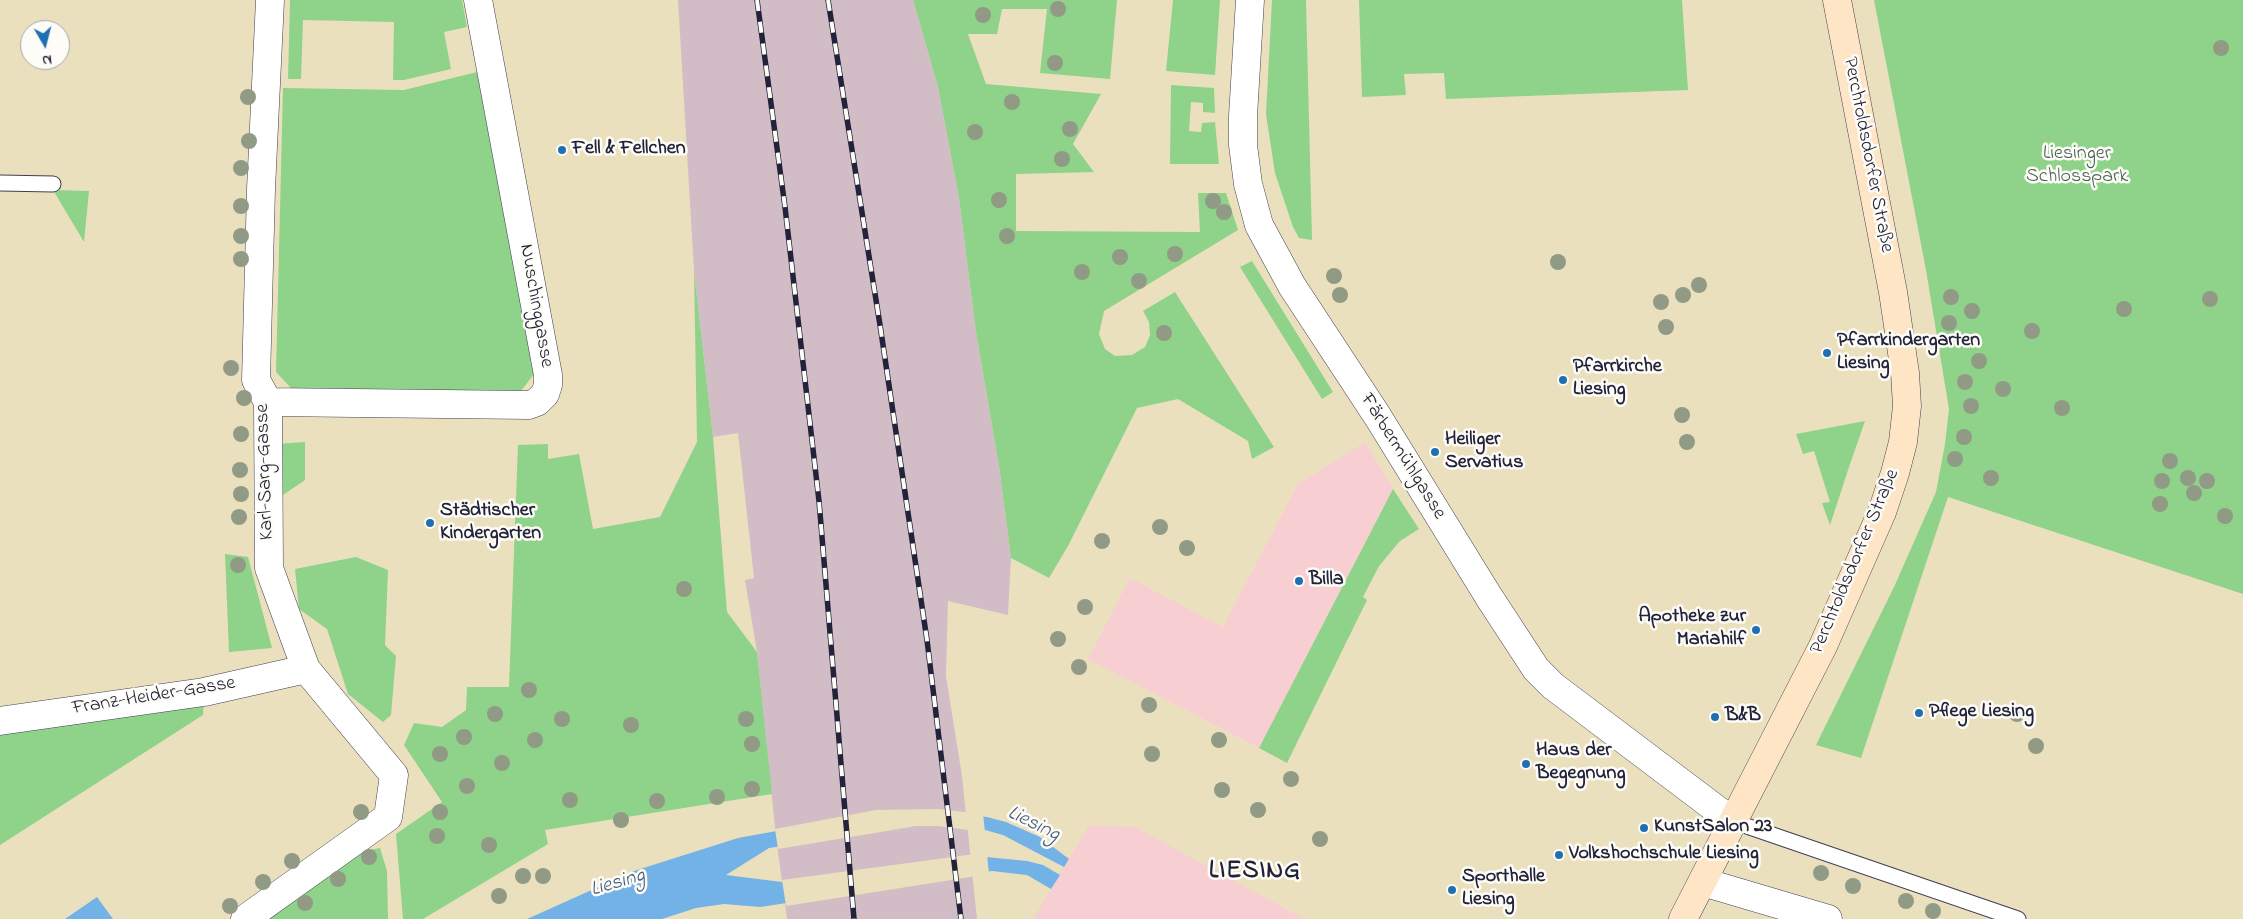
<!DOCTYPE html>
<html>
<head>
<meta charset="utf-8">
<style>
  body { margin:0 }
  #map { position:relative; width:2243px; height:919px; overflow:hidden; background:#ebe0be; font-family:"Indie Flower",sans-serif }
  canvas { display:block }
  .north { position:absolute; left:20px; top:20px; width:50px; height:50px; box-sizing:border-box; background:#fdfcf7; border:1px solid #a5a5ac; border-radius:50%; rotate:172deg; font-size:14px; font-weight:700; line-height:20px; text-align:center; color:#22223b }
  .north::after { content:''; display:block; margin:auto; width:18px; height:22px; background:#1f6fb2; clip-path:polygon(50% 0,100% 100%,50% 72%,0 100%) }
</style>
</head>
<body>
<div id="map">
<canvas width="2243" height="919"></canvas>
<div class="north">N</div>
</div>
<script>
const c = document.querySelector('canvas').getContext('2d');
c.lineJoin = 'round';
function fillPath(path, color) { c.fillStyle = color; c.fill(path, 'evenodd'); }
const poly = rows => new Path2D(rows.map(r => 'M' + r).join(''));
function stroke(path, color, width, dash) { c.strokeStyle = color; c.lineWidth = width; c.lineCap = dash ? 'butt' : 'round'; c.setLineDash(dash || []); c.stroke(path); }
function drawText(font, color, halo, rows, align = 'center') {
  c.font = font + ' "Indie Flower",sans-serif'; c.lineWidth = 5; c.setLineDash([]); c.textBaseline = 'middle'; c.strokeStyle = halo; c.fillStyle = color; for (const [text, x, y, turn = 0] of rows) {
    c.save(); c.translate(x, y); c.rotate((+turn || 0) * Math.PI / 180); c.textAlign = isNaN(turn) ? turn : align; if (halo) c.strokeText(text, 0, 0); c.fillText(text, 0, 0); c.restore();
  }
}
fillPath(poly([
  [1365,442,1393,489,1259,748,1088,659,1130,578,1223,627,1298,484],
  [1089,825,1135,827,1301,917,1300,919,1033,919]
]), '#f7cfd2');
fillPath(poly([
  [678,0,913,0,938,87,959,198,976,332,999,466,1011,558,1008,615,948,601,946,676,962,776,977,919,787,919,776,837,757,652,745,580,754,578,738,433,713,437,694,271]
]), '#d2bdc6');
fillPath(poly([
  [290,0,462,0,467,27,444,32,451,69,404,80,393,80,394,22,303,20,301,79,288,79],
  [913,0,1117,0,1110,79,1040,73,1047,9,1002,9,997,34,968,34,986,84,1101,94,1073,144,1094,172,1016,174,1016,231,1200,232,1198,193,1226,193,1238,230,1104,311,1099,334,1105,349,1115,356,1132,355,1145,347,1150,335,1149,322,1143,311,1175,292,1274,447,1252,459,1248,441,1178,399,1137,408,1068,546,1049,578,1011,558,999,466,976,332,959,198,938,87],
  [1173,0,1220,0,1215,75,1166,71],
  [1272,0,1306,0,1312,240,1299,238,1293,227,1275,173,1266,114],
  [1359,0,1682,0,1688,90,1446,99,1444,73,1404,74,1406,95,1362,97],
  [1874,0,2243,0,2243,594,1948,497,1861,758,1816,745,1894,587,1936,492,1945,444,1949,409,1926,270],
  [477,72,534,374,521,391,291,388,276,372,283,88,404,90],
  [1171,85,1214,88,1215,113,1203,112,1203,103,1191,102,1189,131,1201,132,1202,123,1215,122,1219,164,1170,164],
  [53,190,89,191,84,242],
  [1252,261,1333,392,1322,399,1240,267],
  [694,271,713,437,727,612,757,652,772,794,545,830,548,844,423,919,403,919,396,834,442,802,404,745,414,723,442,727,466,710,467,687,509,687,518,445,548,444,548,459,579,454,593,529,660,517,697,442],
  [1865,421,1850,464,1830,525,1822,503,1830,502,1814,451,1803,454,1796,434],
  [305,442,305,480,277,499,277,444],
  [1393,489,1419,529,1400,541,1379,566,1363,597,1367,600,1287,763,1259,748],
  [225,554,248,557,272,648,229,652],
  [356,557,388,570,385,645,396,656,391,715,383,722,348,694,327,629,299,609,295,569],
  [204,700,203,715,0,845,0,730],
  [380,848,387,871,388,919,263,919,358,852]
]), '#8fd28a');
fillPath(poly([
  [938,811,987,817,1006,822,1040,837,1069,859,1064,867,1003,835,974,827,938,823,769,848,726,875,782,882,976,856,1027,861,1043,865,1060,875,1051,889,1027,875,992,871,780,904,760,907,724,904,696,908,662,919,527,919,634,871,738,838,876,813],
  [97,897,113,919,65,919]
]), '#72b2e6');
fillPath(poly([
  [938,809,983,814,985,832,938,826,917,826,778,849,775,829,876,810],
  [975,854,987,854,989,874,786,906,782,880]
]), '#ebe0be');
const lane = poly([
  [0,183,53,184],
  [1732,821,2018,919]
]);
const street = poly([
  [1250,0,1243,116,1243,145,1248,184,1259,225,1292,286,1378,417,1489,597,1536,669,1553,686,1732,821],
  [268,402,529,405,537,402,545,394,548,385,548,375,478,0],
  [0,721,204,692,306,669],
  [1703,882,1828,919],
  [245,919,388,817,394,775,306,669,269,568,268,402,256,380,261,189,270,0]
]);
const secondary = poly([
  [1683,919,1823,646,1882,512,1895,473,1903,442,1907,406,1905,373,1893,292,1837,0]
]);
stroke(lane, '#403e4f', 17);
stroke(street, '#403e4f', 29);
stroke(secondary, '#403e4f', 29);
stroke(lane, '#fff', 15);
stroke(street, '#fff', 28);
stroke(secondary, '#fde5c5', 28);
const rail = poly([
  [757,0,785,207,819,501,854,919],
  [828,0,880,325,927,640,961,919]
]);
stroke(rail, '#22223b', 5.5);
stroke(rail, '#fdfcf7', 4, [11]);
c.fillStyle = '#919a85';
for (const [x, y] of [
  [1058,9],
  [983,15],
  [2221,48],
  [1055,63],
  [248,97],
  [1012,102],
  [1070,129],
  [975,132],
  [249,141],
  [1062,159],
  [241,168],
  [999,200],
  [1213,201],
  [241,206],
  [1224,212],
  [241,236],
  [1007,236],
  [1175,254],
  [1120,257],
  [241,259],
  [1558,262],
  [1082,272],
  [1334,276],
  [1139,281],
  [1699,285],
  [1340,295],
  [1683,295],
  [1951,297],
  [2210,299],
  [1661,302],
  [2124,309],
  [1972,311],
  [1949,323],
  [1666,327],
  [2032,331],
  [1164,333],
  [1979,361],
  [231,368],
  [1965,382],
  [2003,389],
  [244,398],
  [1971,406],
  [2062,408],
  [1682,415],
  [241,434],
  [1964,437],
  [1687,442],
  [1955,459],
  [2170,461],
  [240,470],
  [1991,478],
  [2188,478],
  [2162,481],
  [2207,481],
  [2194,493],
  [241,494],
  [2160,504],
  [2225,516],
  [239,517],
  [1160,527],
  [1102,541],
  [1187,548],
  [238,565],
  [684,589],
  [1085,607],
  [1058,639],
  [1079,667],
  [529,690],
  [1149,705],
  [495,714],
  [2017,714],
  [562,719],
  [746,719],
  [631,725],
  [464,737],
  [535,740],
  [1219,740],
  [752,744],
  [2036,746],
  [440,754],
  [1152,754],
  [502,763],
  [1291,779],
  [467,786],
  [752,789],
  [1222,790],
  [717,797],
  [570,800],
  [657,801],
  [1258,810],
  [361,812],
  [440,812],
  [621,820],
  [437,836],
  [1320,839],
  [489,845],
  [369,857],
  [292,861],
  [1821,873],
  [523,876],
  [543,876],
  [338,879],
  [263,882],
  [1853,886],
  [499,896],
  [1906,901],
  [305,903],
  [230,906],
  [1933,911]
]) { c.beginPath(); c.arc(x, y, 8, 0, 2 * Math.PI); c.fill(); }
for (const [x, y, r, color] of [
  [562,150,5,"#1f6fb2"],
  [1827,353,5,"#1f6fb2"],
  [1563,380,5,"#1f6fb2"],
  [1435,452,5,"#1f6fb2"],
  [430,523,5,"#1f6fb2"],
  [1299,581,5,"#1f6fb2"],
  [1756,630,5,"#1f6fb2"],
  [1919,713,5,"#1f6fb2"],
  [1715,717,5,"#1f6fb2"],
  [1526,764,5,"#1f6fb2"],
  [1644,828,5,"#1f6fb2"],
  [1559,855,5,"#1f6fb2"],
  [1452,890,5,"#1f6fb2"]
]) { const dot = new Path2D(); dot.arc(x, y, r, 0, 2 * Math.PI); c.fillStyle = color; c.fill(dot); stroke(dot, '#fdfcf7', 2); }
drawText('bold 20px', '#22223b', '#fdfcf7', [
  ["Fell & Fellchen",572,150],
  ["Pfarrkindergarten",1837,342],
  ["Liesing",1837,365],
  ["Pfarrkirche",1573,368],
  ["Liesing",1573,391],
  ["Heiliger",1445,441],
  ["Servatius",1445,464],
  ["Städtischer",440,512],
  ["Kindergarten",440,535],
  ["Billa",1309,581],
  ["Apotheke zur",1746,618,"right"],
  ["Mariahilf",1746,641,"right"],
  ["Pflege Liesing",1929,713],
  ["B&B",1725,717],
  ["Haus der",1536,752],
  ["Begegnung",1536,775],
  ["KunstSalon 23",1654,828],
  ["Volkshochschule Liesing",1569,855],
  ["Sporthalle",1462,878],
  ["Liesing",1462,901]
], 'left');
drawText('20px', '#22223b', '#fdfcf7', [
  ["Perchtoldsdorfer Straße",1867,155,79],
  ["Nuschinggasse",535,306,80],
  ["Färbermühlgasse",1402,457,58],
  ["Karl-Sarg-Gasse",266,472,-92],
  ["Perchtoldsdorfer Straße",1856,562,-67],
  ["Franz-Heider-Gasse",154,697,-9]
]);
drawText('20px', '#486057', '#fdfcf7', [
  ["Liesinger",2077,155],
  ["Schlosspark",2077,178]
]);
drawText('italic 21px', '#425c7f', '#fdfcf7', [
  ["Liesing",1033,825,26],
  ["Liesing",618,884,-16]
]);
c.letterSpacing = '1px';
drawText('bold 25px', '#22223b', '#fdfcf7', [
  ["LIESING",1255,873]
]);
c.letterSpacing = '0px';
</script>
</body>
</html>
